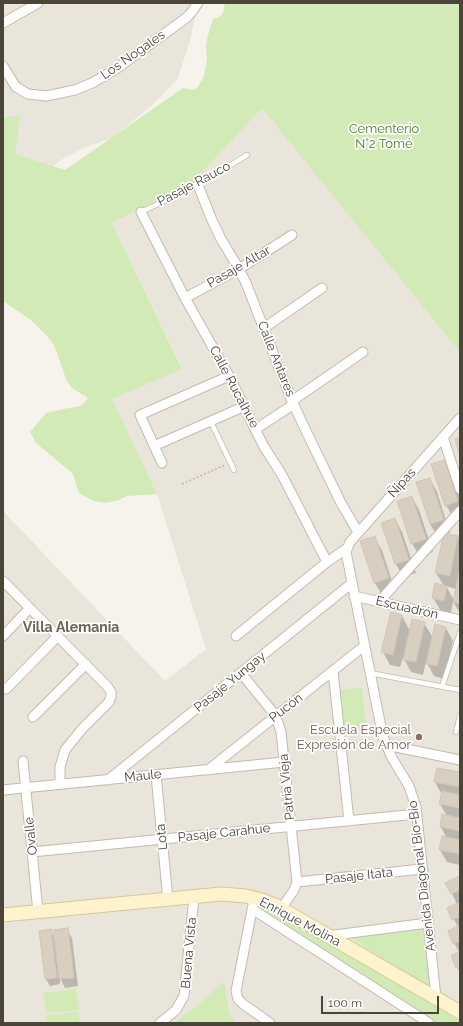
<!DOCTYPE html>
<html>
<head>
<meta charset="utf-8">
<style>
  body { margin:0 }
  #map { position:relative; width:463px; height:1026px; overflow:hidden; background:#f6f3ec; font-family:Raleway,sans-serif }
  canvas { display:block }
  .frame { position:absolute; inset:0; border:4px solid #4b4439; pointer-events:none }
  .scale { position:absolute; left:321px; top:996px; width:118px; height:18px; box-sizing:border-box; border:2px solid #4b4439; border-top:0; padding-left:5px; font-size:12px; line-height:14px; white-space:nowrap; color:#4b4439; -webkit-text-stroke:3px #fff; paint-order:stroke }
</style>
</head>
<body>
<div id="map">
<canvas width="463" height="1026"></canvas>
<div class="frame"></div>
<div class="scale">100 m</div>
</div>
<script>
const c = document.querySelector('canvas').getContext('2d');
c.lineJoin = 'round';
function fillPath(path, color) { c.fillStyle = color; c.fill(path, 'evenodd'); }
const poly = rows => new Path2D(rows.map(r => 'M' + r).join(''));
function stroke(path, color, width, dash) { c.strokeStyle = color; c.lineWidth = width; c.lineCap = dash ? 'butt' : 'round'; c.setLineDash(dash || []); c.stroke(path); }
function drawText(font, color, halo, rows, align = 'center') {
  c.font = font + ' Raleway,sans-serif'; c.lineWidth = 3.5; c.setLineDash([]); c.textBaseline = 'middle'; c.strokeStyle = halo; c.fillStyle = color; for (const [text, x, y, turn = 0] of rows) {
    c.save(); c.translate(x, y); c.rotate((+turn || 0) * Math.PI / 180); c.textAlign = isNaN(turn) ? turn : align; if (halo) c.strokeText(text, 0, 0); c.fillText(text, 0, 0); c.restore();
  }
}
fillPath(poly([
  [3,3,198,3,190,41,178,78,158,100,112,138,86,147,64,158,44,173,3,228],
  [460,14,460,1023,3,1023,3,511,165,681,206,649,157,494,111,399,182,368,112,223,193,182,262,107,274,123]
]), '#eae5da');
fillPath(poly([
  [225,3,460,3,460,352,262,108,193,182,112,223,182,369,112,399,157,494,127,496,119,500,106,503,94,501,79,493,73,474,36,443,30,432,46,413,63,409,81,406,88,398,72,388,66,379,54,345,47,336,32,321,3,301,3,118,20,115,15,154,65,170,183,88,194,90,198,87,204,76,206,65,207,58,206,46,208,35,213,19,219,17,223,13],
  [362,688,366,727,344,730,340,690],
  [260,904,266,905,460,1019,460,1023,433,1023,257,910],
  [422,928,430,988,349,937],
  [224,982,229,1012,235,1023,174,1023,199,1004],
  [76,989,79,1010,46,1013,43,993],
  [78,1012,80,1023,47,1023,46,1015]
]), '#d2eab5');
fillPath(poly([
  [444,461,452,474,460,499,460,516,453,518,446,505],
  [430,479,437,492,450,533,445,534,458,537,460,541,460,613,453,602,451,613,441,611,433,598,444,586,436,573,445,534,438,537,430,524,417,483],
  [446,586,456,589,454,600],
  [412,497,419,510,433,552,419,556,412,543],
  [395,519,402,532,416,573,403,577,396,564,382,523],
  [374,537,382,550,395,591,382,595,375,583],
  [402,616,410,631,424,623,433,638,446,628,453,641,444,679,434,676,426,661,423,675,411,672,403,657,400,667,390,665,383,652],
  [460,773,460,865,447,862,440,850,447,839,441,827,443,815,447,816,440,804,442,795,435,782],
  [460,877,460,973,452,956,460,953,454,943,458,927,448,908,457,904,447,883],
  [67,930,72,938,78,986,65,988,60,978,60,984,50,986,46,979,40,932,50,931,55,939]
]), '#0003');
const building = poly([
  [460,438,460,456,455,439,460,438],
  [445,460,458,501,445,506,431,464,445,460],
  [430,478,444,520,430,524,416,482,430,478],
  [412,496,426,539,411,544,397,501,412,496],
  [395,518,409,560,395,564,381,523,395,518],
  [444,533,458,536,450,576,435,573,444,533],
  [375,536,389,578,374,583,360,541,375,536],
  [460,567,460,604,453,602,460,567],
  [435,583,447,586,444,601,432,598,435,583],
  [391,612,402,615,393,655,381,652,391,612],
  [412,619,425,622,416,662,403,660,412,619],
  [435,624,446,627,437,666,426,664,435,624],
  [437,768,460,772,460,787,434,782,437,768],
  [442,791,460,795,460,808,439,804,442,791],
  [442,814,460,818,460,831,440,827,442,814],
  [442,836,460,840,460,854,439,850,442,836],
  [460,876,460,890,451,894,445,883,460,876],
  [460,902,460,917,452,920,447,908,460,902],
  [460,925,460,941,453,944,448,931,460,925],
  [68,928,74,978,59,979,53,930,68,928],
  [51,929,57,978,45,979,39,931,51,929],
  [460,951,460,967,456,968,451,956,460,951]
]);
fillPath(building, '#d8cfc1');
stroke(building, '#d3c7b4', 1);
const service = poly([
  [141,212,198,185,247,155],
  [211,422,234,470],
  [370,673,460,690],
  [442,687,460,633],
  [456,732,460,716]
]);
const minor = poly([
  [3,23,38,3],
  [3,66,16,87,28,94,46,96,75,90,92,83,116,69,186,18,191,13,198,3],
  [198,185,211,218,221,239,239,269,246,283,292,401,307,433,341,503,358,532],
  [141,212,185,298,229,376,263,445,282,475,327,562],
  [185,298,239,269,292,235],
  [264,328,322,288],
  [292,401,363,352],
  [256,429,294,404],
  [443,437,460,489],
  [154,446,245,406],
  [162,463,140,415,229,376],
  [3,581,107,686,111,692,111,696,109,702,82,729,65,750,60,767,60,784],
  [354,596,460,620],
  [379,602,460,511],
  [3,636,30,608],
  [236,636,327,562,346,549],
  [333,671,349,821],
  [241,673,276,716,281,732,297,882,294,890,281,909],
  [6,689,58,636],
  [33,717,86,664],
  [386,745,460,760],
  [23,761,38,912],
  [208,770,364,646],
  [156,775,168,900],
  [108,780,352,583],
  [3,790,284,762],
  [32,852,417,814],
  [297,882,422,869],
  [253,905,236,991,238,999,243,1004,270,1023],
  [252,909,429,1023],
  [327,936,428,923],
  [436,998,416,807,409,786,392,758,383,737,346,552,350,542,460,418],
  [160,1023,176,1010,184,996,194,897]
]);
const secondary = poly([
  [3,915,221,894,246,896,262,900,275,905,460,1012]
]);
stroke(service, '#c2bbae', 6);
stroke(minor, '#c2bbae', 11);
stroke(secondary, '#d6c79b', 15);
stroke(poly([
  [182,484,225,465]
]), '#c4b79f', 1.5, [2, 2]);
stroke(service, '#fff', 4.5);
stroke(minor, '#fff', 9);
stroke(secondary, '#fff3cd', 13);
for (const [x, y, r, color] of [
  [419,737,4,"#8d6e63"]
]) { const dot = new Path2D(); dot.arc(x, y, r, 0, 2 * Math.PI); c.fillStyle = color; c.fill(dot); stroke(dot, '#fff', 1.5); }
drawText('13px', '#4b4439', '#fff', [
  ["Los Nogales",133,55,-35],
  ["Pasaje Rauco",194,184,-28],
  ["Pasaje Altar",239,267,-30],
  ["Calle Antares",276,359,68],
  ["Calle Rucalhue",234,387,62],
  ["Ñipas",402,483,-48],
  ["Escuadrón",407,608,13],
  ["Pasaje Yungay",230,682,-39],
  ["Pucón",286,708,-38],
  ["Maule",143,776,-6],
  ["Patria Vieja",287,787,-96],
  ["Pasaje Carahue",224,833,-6],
  ["Ovalle",31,836,-96],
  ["Lota",162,837,-96],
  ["Pasaje Itata",359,876,-6],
  ["Avenida Diagonal Bío-Bío",422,876,-97],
  ["Enrique Molina",300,922,28],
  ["Buena Vista",189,953,-85]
]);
drawText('13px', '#4a7f2a', '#fff', [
  ["Cementerio",384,129],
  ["N°2 Tomé",384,144]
]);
drawText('13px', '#785e54', '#fff', [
  ["Escuela Especial",411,730],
  ["Expresión de Amor",411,745]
], 'right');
drawText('bold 14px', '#6e6250', '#fff', [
  ["Villa Alemania",71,628]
]);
</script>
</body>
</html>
